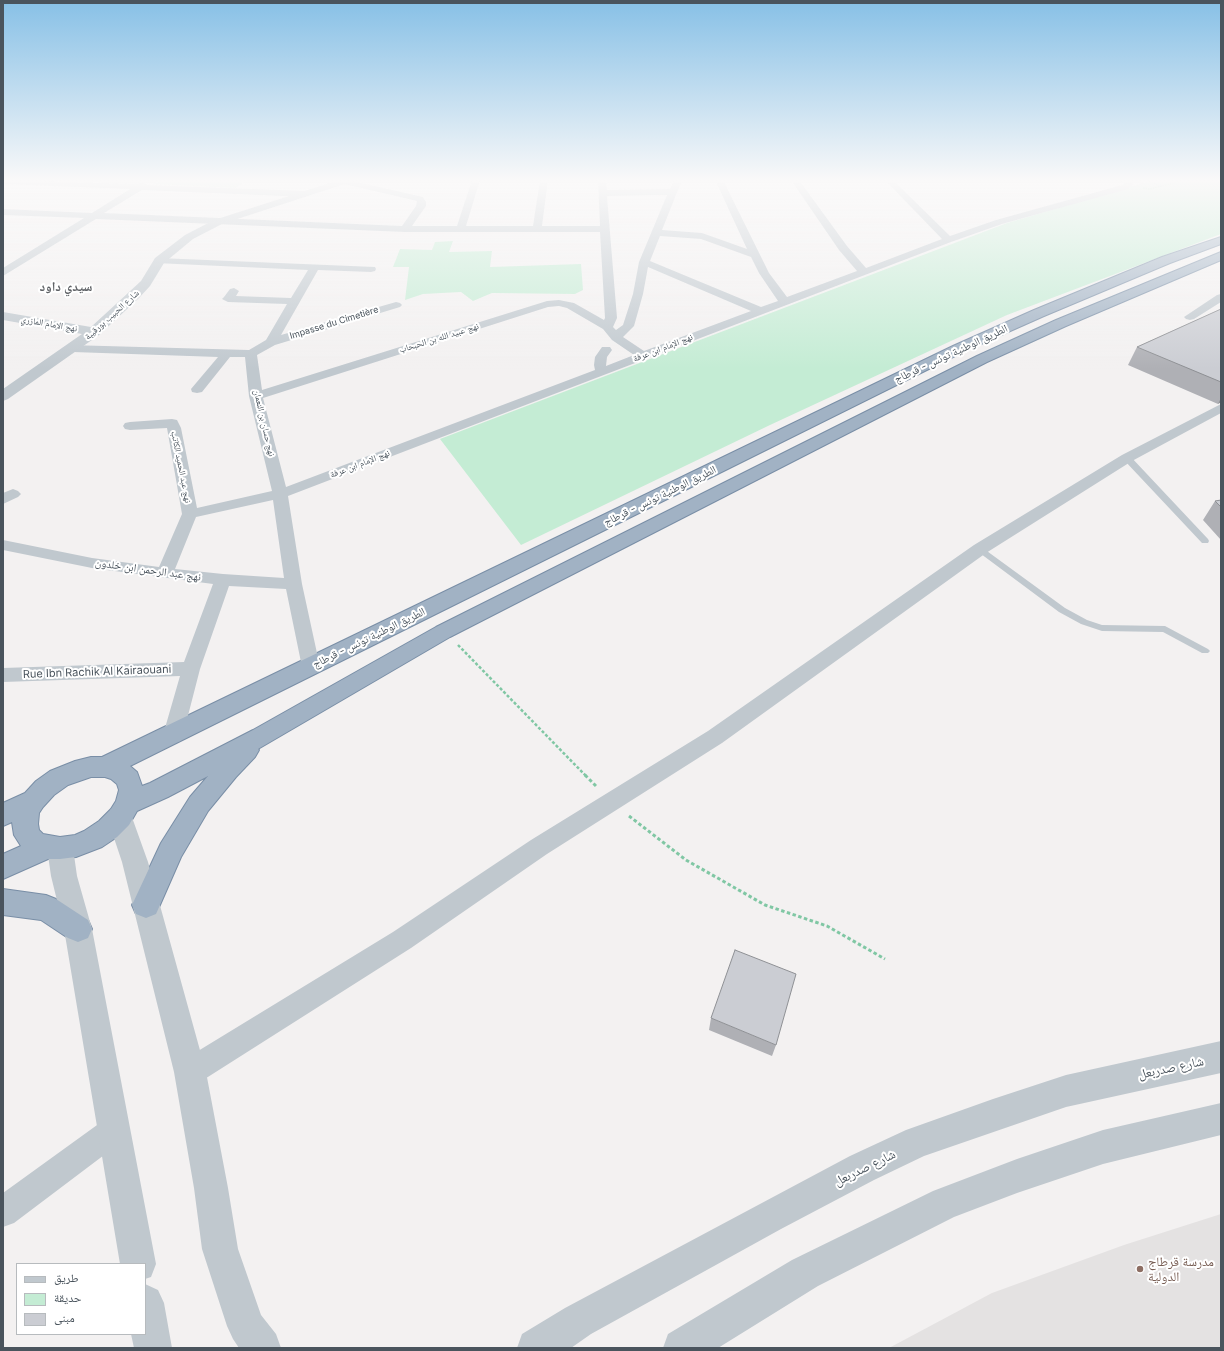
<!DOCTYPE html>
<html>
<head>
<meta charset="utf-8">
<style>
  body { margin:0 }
  #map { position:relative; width:1224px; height:1351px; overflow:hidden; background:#f3f1f1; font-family:Inter,"Noto Naskh Arabic",sans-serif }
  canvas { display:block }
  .frame { position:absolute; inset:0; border:4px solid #4a545d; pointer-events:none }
  .legend { position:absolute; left:16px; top:1263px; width:130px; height:72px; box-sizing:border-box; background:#fff; border:1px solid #b7bbbe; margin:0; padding:5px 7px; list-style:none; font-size:12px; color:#4a545d }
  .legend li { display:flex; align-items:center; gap:8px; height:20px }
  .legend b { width:20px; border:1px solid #b7bbbe }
</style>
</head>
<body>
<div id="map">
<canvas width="1224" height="1351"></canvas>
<div class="frame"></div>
<ul class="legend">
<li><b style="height:5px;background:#c0c8ce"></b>طريق</li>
<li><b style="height:11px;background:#c4ecd4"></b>حديقة</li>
<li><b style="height:11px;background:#cbcdd3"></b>مبنى</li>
</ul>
</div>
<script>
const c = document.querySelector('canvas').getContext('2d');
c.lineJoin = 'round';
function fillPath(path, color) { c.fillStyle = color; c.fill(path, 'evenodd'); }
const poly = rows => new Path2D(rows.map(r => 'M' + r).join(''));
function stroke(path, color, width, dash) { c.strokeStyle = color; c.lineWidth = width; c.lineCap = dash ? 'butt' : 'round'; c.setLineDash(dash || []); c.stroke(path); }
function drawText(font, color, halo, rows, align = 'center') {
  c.font = font + ' Inter,"Noto Naskh Arabic",sans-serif'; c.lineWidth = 4; c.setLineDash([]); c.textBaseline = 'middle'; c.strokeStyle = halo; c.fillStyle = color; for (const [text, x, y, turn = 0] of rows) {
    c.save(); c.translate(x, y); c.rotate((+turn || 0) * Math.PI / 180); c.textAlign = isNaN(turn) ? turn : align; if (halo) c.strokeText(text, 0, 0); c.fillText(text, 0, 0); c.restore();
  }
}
fillPath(poly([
  [1221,1214,1221,1348,889,1348,992,1293,1124,1245]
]), '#e4e2e2');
fillPath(poly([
  [162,180,246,180,236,188,154,184],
  [1154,180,1221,180,1221,234,1007,315,770,425,521,545,440,439,1007,223],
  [453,241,449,252,492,251,490,267,581,264,583,290,575,294,492,293,473,301,461,292,423,294,405,300,409,267,393,267,400,249,432,250,435,242]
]), '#c4ecd4');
const trunk = poly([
  [1221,237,1221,244,1170,263,1044,316,963,352,130,766,137,772,142,786,150,783,253,730,436,627,977,356,1056,320,1221,252,1221,260,1066,326,987,362,450,637,258,749,259,750,255,757,236,777,208,811,181,857,156,914,146,918,136,914,132,905,161,843,190,797,208,776,168,797,137,811,129,825,117,837,102,847,76,857,60,859,48,859,3,879,3,854,21,846,14,835,12,822,3,826,3,803,25,793,36,781,50,771,75,761,91,757,102,757,953,346,1034,310,1162,257,1221,237],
  [91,777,105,777,111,779,117,784,119,790,116,801,111,809,99,821,84,831,75,835,60,837,43,834,39,830,38,824,39,813,43,807,54,795,68,785,91,777],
  [3,889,46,895,56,899,88,920,92,929,88,938,78,942,68,938,41,920,3,915,3,889]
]);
stroke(trunk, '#798ea6', 2);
stroke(poly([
  [1150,180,1160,187],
  [1143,188,1150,189,1185,180]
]), '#80c7a4', 1.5, [1.5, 1]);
stroke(poly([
  [458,645,586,776]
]), '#80c7a4', 2.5, [3, 2]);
stroke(poly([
  [585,775,596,786],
  [629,816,686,860,765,905,827,926,885,959]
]), '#80c7a4', 3, [3.5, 2.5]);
fillPath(poly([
  [1124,456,1130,456,1208,539,1209,541,1208,543,1202,543,1124,460,1124,456],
  [980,546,1065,608,1087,620,1102,625,1165,626,1208,649,1210,651,1208,653,1202,653,1163,632,1102,631,1081,624,1059,612,977,551,976,549,977,547,980,546]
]), '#c0c8ce');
fillPath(poly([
  [3,180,138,184,143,182,147,185,305,191,309,194,305,197,142,190,104,213,402,226,416,206,417,201,340,183,339,181,348,180,423,197,426,202,426,206,412,226,457,226,472,180,480,180,466,226,533,226,540,180,548,180,542,226,600,226,598,180,606,180,607,190,670,189,674,180,682,180,662,230,702,233,747,249,717,184,717,180,725,180,725,184,769,273,787,297,857,271,839,250,791,180,799,180,847,246,866,268,942,239,885,180,893,180,950,236,996,220,1122,185,1124,184,1120,180,1129,180,1133,184,1128,189,1002,224,951,242,288,496,302,584,320,667,318,672,311,674,304,672,302,667,286,589,229,586,200,669,183,735,180,741,173,743,166,741,163,735,180,676,3,682,3,668,184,662,213,584,92,568,3,550,3,540,92,558,159,567,182,514,167,428,130,430,125,429,123,426,125,423,130,422,172,419,177,420,181,428,197,508,272,491,249,396,245,357,230,357,202,392,197,393,192,392,191,389,218,357,73,352,69,351,67,348,69,345,249,350,266,340,287,304,228,302,222,299,224,297,230,289,234,288,239,291,236,296,291,298,308,270,155,263,154,261,155,259,159,258,375,267,376,269,375,271,371,272,318,270,281,335,396,302,400,303,402,305,400,307,275,345,257,355,262,390,547,301,559,300,574,303,604,320,605,318,600,232,405,232,96,219,3,276,3,268,84,218,3,215,3,209,92,213,130,189,3,184,3,180],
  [667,195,639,262,633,294,623,325,616,330,613,327,617,318,607,196,667,195],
  [660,236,701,239,751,257,759,273,778,301,761,307,650,261,660,236],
  [648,267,751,311,644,351,623,337,634,326,643,294,648,267],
  [559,306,567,308,603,329,612,340,634,355,606,366,607,357,612,350,610,347,602,347,595,357,594,365,595,370,286,487,263,398,548,307,559,306],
  [273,500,284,578,223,574,175,569,196,517,273,500],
  [1221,294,1221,302,1194,319,1190,320,1186,319,1184,317,1217,295,1221,294],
  [1221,404,1221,413,1132,461,986,553,722,743,547,854,411,948,200,1082,190,1086,180,1082,176,1072,180,1062,393,932,531,840,708,731,974,545,1122,455,1221,404],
  [13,489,18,491,21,494,18,497,3,504,3,493,13,489],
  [114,1116,124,1120,128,1130,124,1140,14,1223,3,1227,3,1193,104,1120,114,1116]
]), '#c0c8ce');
fillPath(poly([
  [339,180,353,180,351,182,222,224,193,239,164,263,150,286,139,298,99,335,8,399,3,401,3,389,82,334,3,320,3,312,91,327,141,281,155,258,185,235,214,220,339,180],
  [120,806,129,809,148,862,206,1072,228,1188,238,1249,261,1315,276,1334,281,1348,239,1348,233,1339,227,1326,202,1249,194,1188,174,1072,122,862,107,817,111,809,120,806],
  [60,837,69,840,73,848,77,876,92,929,156,1264,151,1277,145,1279,145,1264,120,1264,64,929,51,876,47,848,51,840,60,837],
  [1221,1041,1221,1073,1066,1107,924,1156,874,1180,781,1229,591,1334,571,1348,517,1348,522,1334,565,1308,850,1156,906,1130,993,1099,1066,1075,1221,1041],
  [1221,1103,1221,1135,1103,1164,1017,1193,954,1217,818,1286,718,1348,663,1348,668,1334,792,1260,933,1191,1017,1159,1103,1130,1221,1103],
  [145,1284,158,1290,164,1303,172,1348,134,1348,131,1334,145,1334,145,1284]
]), '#c0c8ce');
fillPath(trunk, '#a1b2c4');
fillPath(poly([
  [1221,309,1221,402,1218,404,1128,365,1137,347],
  [1221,500,1221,540,1203,520,1215,501],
  [711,1018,776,1045,772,1056,709,1030]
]), '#afb0b5');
fillPath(poly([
  [1221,398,1221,402,1218,404]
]), '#8e9094');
const building = poly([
  [1221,309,1221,382,1137,347,1221,309],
  [1221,500,1221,507,1215,501,1221,500],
  [735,950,796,974,776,1045,711,1018,735,950]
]);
fillPath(building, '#cbcdd3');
stroke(building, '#8e9094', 1);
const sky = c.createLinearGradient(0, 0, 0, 369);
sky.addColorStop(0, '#87c0e6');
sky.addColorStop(0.49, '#faf9f9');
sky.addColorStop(1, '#faf9f900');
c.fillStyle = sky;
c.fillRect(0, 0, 1224, 369);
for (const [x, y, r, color] of [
  [1140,1269,4,"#8d6e63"]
]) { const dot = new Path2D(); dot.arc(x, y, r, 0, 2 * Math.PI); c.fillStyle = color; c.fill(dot); stroke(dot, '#fff', 1.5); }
drawText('9px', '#4a545d', '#fff', [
  ["شارع الحبيب بورقيبة",112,315,-42],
  ["Impasse du Cimetière",334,323,-17],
  ["نهج الإمام المازري",49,324,10],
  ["نهج عبيد الله بن الحبحاب",439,338,-17],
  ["نهج الإمام ابن عرفة",663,348,-21],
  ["نهج حسان بن النعمان",264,423,77],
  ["نهج الإمام ابن عرفة",360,464,-21],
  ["نهج عبد الحميد الكاتب",181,467,79]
]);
drawText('11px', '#4a545d', '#fff', [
  ["الطريق الوطنية تونس - قرطاج",951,354,-25],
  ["الطريق الوطنية تونس - قرطاج",660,496,-26],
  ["نهج عبد الرحمن ابن خلدون",148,570,8],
  ["الطريق الوطنية تونس - قرطاج",369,638,-26],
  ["Rue Ibn Rachik Al Kairaouani",97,672,-2]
]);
drawText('bold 13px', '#5e6165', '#fff', [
  ["سيدي داود",66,287]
]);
drawText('13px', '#4a545d', '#fff', [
  ["شارع صدربعل",1171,1068,-12],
  ["شارع صدربعل",865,1168,-26]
]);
drawText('13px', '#785e54', '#fff', [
  ["مدرسة قرطاج",1148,1262],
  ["الدولية",1148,1277]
], 'left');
</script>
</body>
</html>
